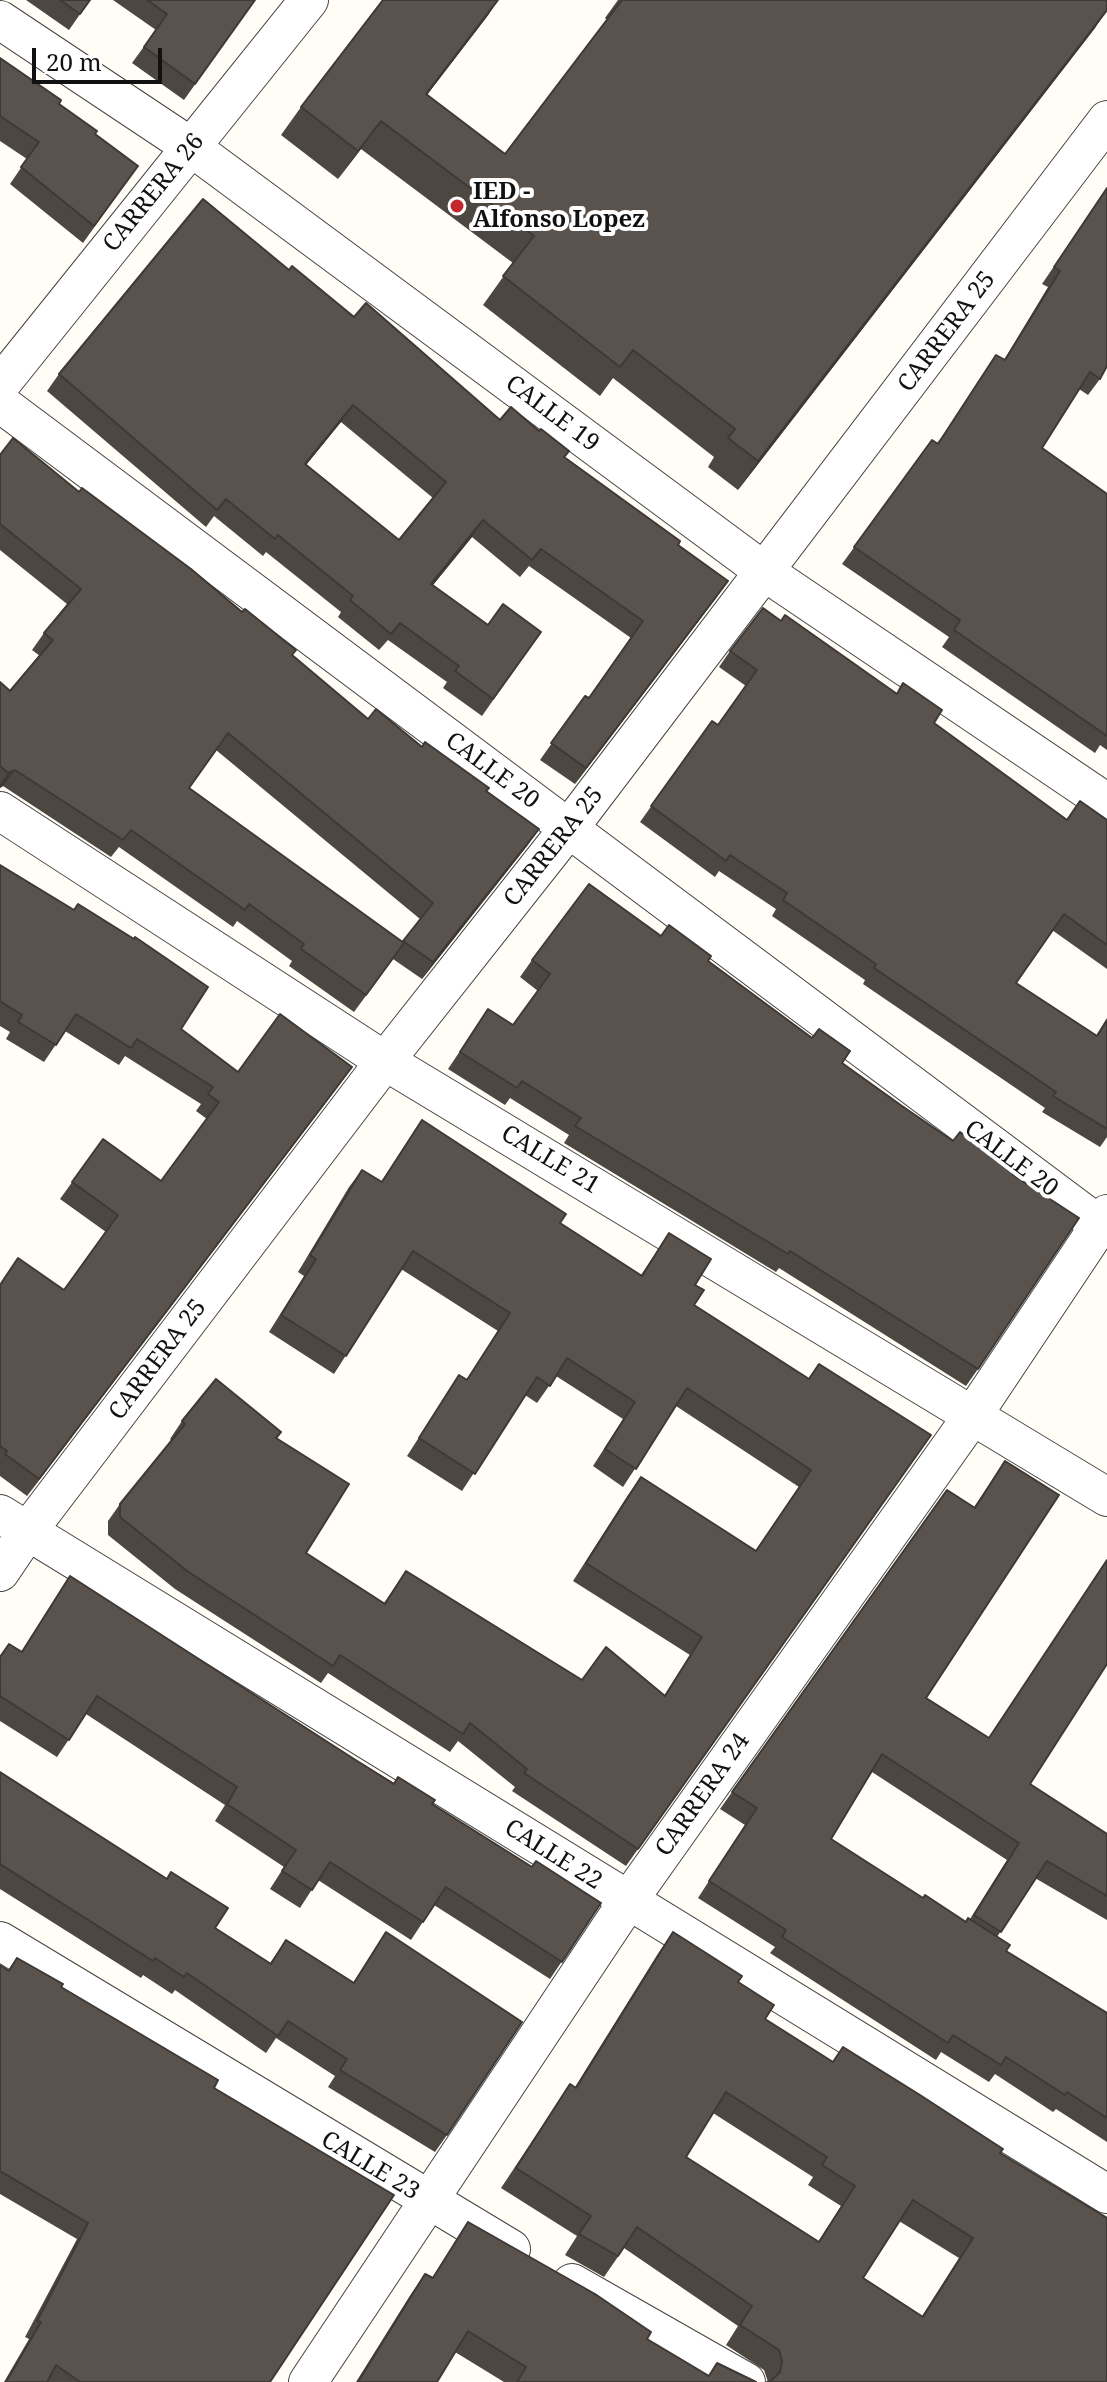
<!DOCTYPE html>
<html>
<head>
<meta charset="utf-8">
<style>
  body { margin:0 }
  #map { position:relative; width:1107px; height:2382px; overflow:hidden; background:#fffdf5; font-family:"Noto Serif",serif }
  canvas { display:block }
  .scale { position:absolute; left:32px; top:48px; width:130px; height:36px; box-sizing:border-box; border:4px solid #111; border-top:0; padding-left:10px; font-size:24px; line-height:28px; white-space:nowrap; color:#111; -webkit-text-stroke:6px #fff; paint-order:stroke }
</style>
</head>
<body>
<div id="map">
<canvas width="1107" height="2382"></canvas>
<div class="scale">20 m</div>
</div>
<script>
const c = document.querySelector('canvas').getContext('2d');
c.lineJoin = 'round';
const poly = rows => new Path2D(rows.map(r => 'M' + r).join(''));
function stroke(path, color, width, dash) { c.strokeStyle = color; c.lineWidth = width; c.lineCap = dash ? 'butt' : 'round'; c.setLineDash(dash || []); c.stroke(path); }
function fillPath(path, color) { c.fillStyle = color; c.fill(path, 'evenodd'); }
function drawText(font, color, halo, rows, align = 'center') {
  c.font = font + ' "Noto Serif",serif'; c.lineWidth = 8; c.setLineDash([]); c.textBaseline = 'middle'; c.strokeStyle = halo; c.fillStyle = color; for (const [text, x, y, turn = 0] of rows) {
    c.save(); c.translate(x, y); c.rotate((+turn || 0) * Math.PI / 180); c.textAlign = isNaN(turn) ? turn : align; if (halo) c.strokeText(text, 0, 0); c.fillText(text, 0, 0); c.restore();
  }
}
const minor = poly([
  [0,20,191,147,765,572,1107,803],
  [0,385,309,0],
  [0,403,1099,1225],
  [0,811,385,1061,1107,1497],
  [0,1514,1107,2194],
  [0,1572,27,1532,385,1061,569,828,1107,120],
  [0,1941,511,2249],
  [572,2283,746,2382],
  [308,2382,628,1901,973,1415,1107,1214]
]);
stroke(minor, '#444', 40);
stroke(minor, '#fff', 38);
fillPath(poly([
  [26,0,90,0,69,30],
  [113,0,255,0,184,100,132,63,156,30],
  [618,0,1107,0,1095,28,738,490,708,467,714,457,613,378,600,396,483,305,513,263,361,149,338,179,281,135,301,107,489,14,427,95,505,154,607,20,605,18],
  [0,58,59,104,95,134,138,166,83,243,10,184,27,159,0,141],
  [1107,188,1100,379,1088,395,1079,389,1042,448,1107,494,1107,750,1100,745,1095,753,942,647,949,637,842,564,932,440,937,443,1004,360,1048,287,1042,284],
  [289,270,500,420,565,458,678,545,716,598,575,784,540,760,585,696,589,698,631,638,529,566,520,577,472,537,433,585,488,625,541,632,482,716,443,688,447,682,388,640,379,650,338,617,341,612,266,552,263,556,214,516,206,527,47,391,59,374],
  [341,422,433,498,399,540,306,465],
  [0,455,79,492,292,656,368,719,422,747,539,829,527,846,422,979,393,959,354,1012,289,966,292,961,237,921,233,927,119,847,111,857,3,786,0,788,0,682,10,691,40,656,32,650,44,633,67,604,0,550],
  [216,750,420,919,403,943,189,788],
  [781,621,934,723,1067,820,1107,820,1107,969,1052,930,1016,983,1096,1036,1107,1018,1107,1137,1100,1147,1042,1112,1045,1108,863,984,865,980,772,916,776,909,719,871,715,877,640,822,712,721,718,725,746,686,719,667,730,651],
  [0,865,181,1029,238,1072,352,1067,27,1496,0,1476,0,1285,64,1290,106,1232,60,1199,103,1139,161,1181,207,1119,196,1111,201,1104,125,1056,119,1065,65,1031,44,1062,6,1039,10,1032,0,1026],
  [661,936,708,961,842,1063,902,1106,953,1141,1013,1175,978,1369,966,1386,779,1268,776,1272,564,1143,569,1135,510,1098,505,1105,448,1069,488,1009,513,1025,538,991,520,977,532,960],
  [422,1120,560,1223,641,1275,669,1233,695,1285,694,1305,808,1379,819,1364,931,1435,626,1866,512,1791,515,1787,458,1741,450,1752,328,1673,321,1683,175,1589,108,1535,108,1521,120,1504,172,1441,170,1439,182,1421,277,1438,306,1553,384,1603,406,1571,582,1680,664,1696,690,1655,573,1581,628,1495,641,1477,756,1551,799,1487,676,1406,623,1487,593,1466,623,1419,556,1376,537,1403,525,1395,462,1491,407,1456,459,1375,467,1379,498,1331,401,1269,334,1374,269,1332,304,1276,298,1272,349,1187,362,1170,381,1182],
  [1005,1461,926,1698,1030,1784,1107,1834,1107,1920,1035,1878,997,1937,1006,1951,1107,2013,1107,2142,1056,2109,1053,2112,995,2074,989,2082,941,2052,936,2060,770,1953,775,1947,698,1898,745,1825,720,1809,947,1490,974,1507],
  [872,1772,1007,1860,970,1919,966,1922,923,1898,831,1839],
  [70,1576,354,1759,394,1783,432,1804,532,1867,601,1903,550,1979,434,1905,411,1940,318,1880,300,1908,270,1889,284,1867,215,1821,225,1805,86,1714,57,1757,0,1721,0,1656,21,1652],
  [0,1772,215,1928,270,1963,286,1940,353,1983,386,1932,447,2135,435,2152,328,2087,335,2076,276,2038,266,2053,175,1990,172,1994,143,1975,141,1978,0,1889],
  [673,1932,738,1982,765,2019,833,2062,843,2047,1000,2153,1107,2382,768,2382,764,2370,726,2345,738,2326,624,2248,604,2277,565,2255,577,2236,501,2188,570,2084,575,2087,659,1952],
  [713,2113,813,2177,808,2185,841,2206,818,2242,686,2157],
  [899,2221,959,2258,922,2316,863,2278],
  [17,1958,214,2088,270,2382,4,2382,29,2339,25,2337,77,2239,0,2194,0,1965,8,1970],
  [468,2222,647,2339,708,2376,717,2363,756,2382,504,2382,455,2352,437,2382,356,2382,411,2294,425,2274,432,2278]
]), '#4d4742');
fillPath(poly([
  [498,0,489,14,406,122,426,94],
  [1107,10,1095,28,738,490,758,461],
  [381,121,361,149,338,179,358,151],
  [353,405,341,422,293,481,305,464],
  [483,520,472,537,420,601,431,584],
  [728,581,716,598,575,784,586,768],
  [15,770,3,786,0,788,0,785,8,773],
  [539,829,527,846,422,979,433,962],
  [352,1067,340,1084,27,1496,39,1479]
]), '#3f3936');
const building = poly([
  [60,0,90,0,80,14,60,0],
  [147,0,255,0,195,84,144,47,167,14,147,0],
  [383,0,498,0,426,94,505,154,622,0,1107,0,1107,10,758,461,728,438,735,429,633,350,620,367,503,276,534,236,381,121,358,151,301,107,383,0],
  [0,58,61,100,59,104,97,131,95,134,138,166,94,226,21,167,39,142,0,116,0,58],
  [1107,188,1107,366,1100,379,1090,372,1042,448,1107,494,1107,736,954,630,960,620,854,547,932,440,938,444,996,355,1005,360,1060,271,1054,267,1107,188],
  [203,199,289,270,292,266,354,317,366,303,500,420,511,407,539,431,541,429,569,451,564,457,680,541,678,545,728,581,586,768,551,743,585,696,589,698,643,621,541,549,532,560,483,520,431,584,488,625,503,604,541,632,493,699,455,671,459,666,400,623,391,634,350,600,353,596,278,535,275,539,226,499,217,510,59,374,203,199],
  [353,405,446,482,399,540,305,464,353,405],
  [13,438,79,492,82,488,191,569,242,612,245,609,296,650,292,655,368,719,376,709,422,747,425,742,489,788,486,791,539,829,433,962,403,941,433,903,228,733,189,788,404,943,366,995,301,949,304,944,249,904,245,910,131,830,123,840,15,770,8,773,0,766,0,682,10,691,53,640,44,633,81,589,0,524,0,455,13,438],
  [763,608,781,621,785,615,897,694,903,683,942,710,934,723,1067,820,1080,801,1107,820,1107,945,1064,914,1016,983,1097,1036,1107,1020,1107,1129,1053,1096,1056,1092,874,968,876,964,783,900,787,893,730,855,726,861,651,806,712,721,718,725,757,670,730,651,763,608],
  [0,865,74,910,78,904,134,939,135,937,208,987,181,1029,238,1072,280,1014,352,1067,39,1479,5,1454,7,1451,0,1446,0,1285,18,1258,64,1290,118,1215,72,1182,103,1139,161,1181,219,1102,208,1094,213,1087,137,1039,131,1048,76,1014,56,1045,18,1022,22,1015,0,1001,0,865],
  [589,884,661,936,669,925,711,956,708,961,812,1038,819,1029,850,1051,842,1063,902,1106,953,1141,960,1132,1015,1172,1013,1175,1079,1218,978,1369,790,1251,788,1254,575,1126,581,1118,522,1081,517,1088,460,1052,488,1009,513,1025,550,974,532,960,589,884],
  [422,1120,566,1214,560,1223,642,1276,669,1233,711,1259,695,1285,704,1290,694,1305,809,1379,819,1364,931,1435,638,1849,524,1773,527,1769,470,1723,463,1734,340,1655,333,1666,187,1571,120,1517,120,1504,185,1424,182,1421,216,1379,281,1432,276,1438,349,1484,306,1553,385,1604,406,1571,582,1680,606,1647,665,1696,702,1637,586,1563,641,1477,756,1551,811,1470,687,1388,636,1469,605,1449,635,1402,567,1358,550,1386,537,1377,475,1474,419,1438,459,1375,467,1380,510,1313,413,1251,346,1356,281,1315,316,1259,310,1255,362,1170,382,1182,422,1120],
  [1005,1461,1059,1495,926,1698,989,1738,1107,1560,1107,1664,1030,1784,1107,1834,1107,1896,1047,1861,1001,1932,974,1915,1019,1843,882,1754,831,1839,923,1898,925,1895,966,1922,968,1918,1010,1945,1006,1951,1107,2013,1107,2118,1067,2092,1065,2095,1006,2057,1001,2065,953,2035,948,2043,782,1937,786,1930,709,1881,757,1808,732,1792,947,1490,975,1508,1005,1461],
  [70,1576,354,1759,394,1784,398,1777,435,1800,432,1804,532,1867,536,1861,601,1903,562,1962,446,1887,423,1922,330,1862,312,1890,282,1871,296,1850,227,1804,237,1787,97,1696,69,1740,0,1696,0,1657,9,1644,22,1652,70,1576],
  [0,1772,167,1879,171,1872,228,1908,215,1928,271,1964,286,1940,354,1983,386,1932,522,2022,447,2135,340,2070,347,2059,288,2021,278,2036,187,1973,184,1977,155,1958,153,1961,0,1864,0,1772],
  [673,1932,742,1976,738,1982,774,2005,765,2019,833,2062,843,2047,920,2095,1003,2149,1000,2153,1107,2218,1107,2382,767,2382,771,2381,780,2372,782,2361,779,2350,740,2325,752,2306,637,2227,618,2256,579,2234,591,2216,516,2168,570,2084,576,2088,673,1932],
  [726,2092,827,2157,822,2165,855,2186,819,2242,686,2157,726,2092],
  [913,2200,973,2238,923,2317,863,2278,913,2200],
  [17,1958,63,1984,61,1987,218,2080,214,2088,394,2195,270,2382,80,2382,56,2365,47,2382,6,2382,41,2322,37,2321,88,2223,0,2171,0,1965,9,1971,17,1958],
  [468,2222,595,2294,651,2332,647,2339,709,2376,717,2363,756,2382,517,2382,526,2367,468,2331,437,2382,358,2382,425,2274,433,2278,468,2222]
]);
fillPath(building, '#5a524d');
stroke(building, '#3f3936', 2);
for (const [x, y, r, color] of [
  [457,206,8,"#c4262e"]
]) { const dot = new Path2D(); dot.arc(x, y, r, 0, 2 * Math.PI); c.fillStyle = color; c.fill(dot); stroke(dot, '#fff', 3); }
drawText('bold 24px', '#111', '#fff', [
  ["IED -",473,192],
  ["Alfonso Lopez",473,220]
], 'left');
drawText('24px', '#111', '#fff', [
  ["CARRERA 26",154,193,-51],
  ["CARRERA 25",947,332,-53],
  ["CALLE 19",552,414,37],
  ["CALLE 20",492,771,37],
  ["CARRERA 25",554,847,-52],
  ["CALLE 20",1011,1159,37],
  ["CALLE 21",550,1160,31],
  ["CARRERA 25",158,1360,-53],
  ["CARRERA 24",703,1795,-55],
  ["CALLE 22",553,1855,32],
  ["CALLE 23",370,2166,31]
]);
</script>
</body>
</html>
